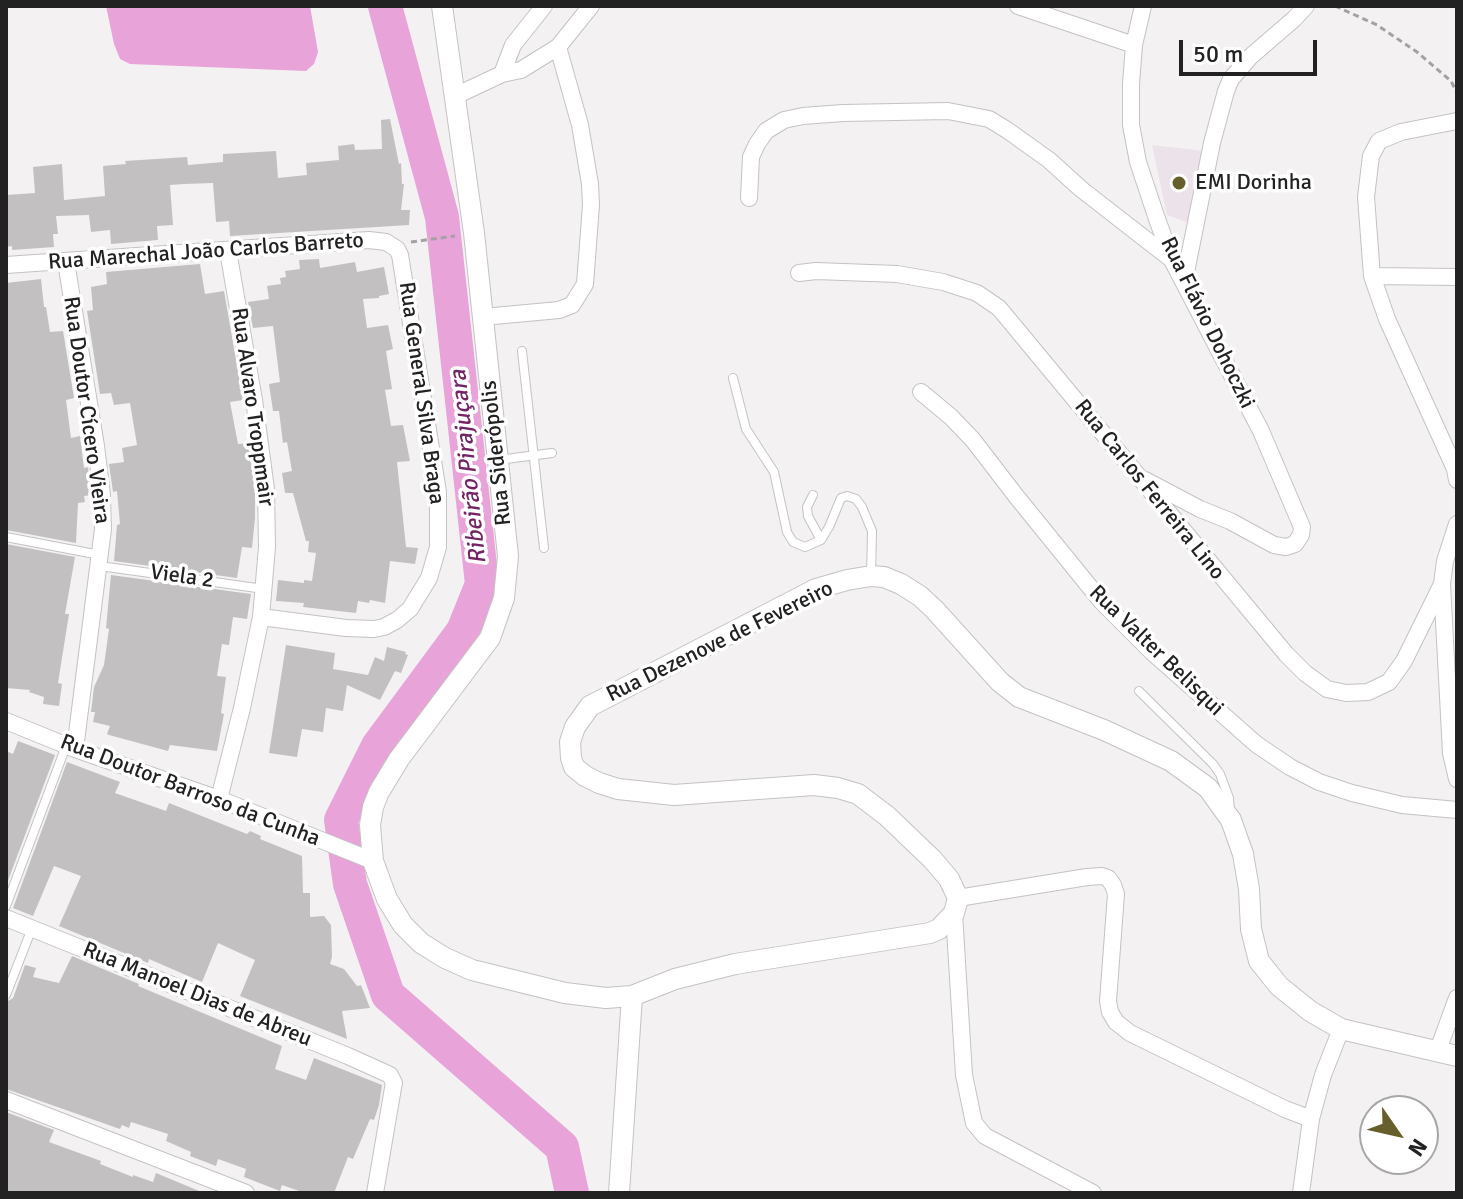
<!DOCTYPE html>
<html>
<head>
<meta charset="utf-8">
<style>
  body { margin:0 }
  #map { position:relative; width:1463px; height:1199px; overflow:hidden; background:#f4f1f3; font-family:Signika,sans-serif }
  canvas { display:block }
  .frame { position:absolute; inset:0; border:8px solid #232223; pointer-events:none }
  .north { position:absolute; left:1359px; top:1095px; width:80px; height:80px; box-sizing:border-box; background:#fff; border:2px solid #a7a7a7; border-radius:50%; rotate:124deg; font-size:22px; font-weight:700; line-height:32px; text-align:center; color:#232223 }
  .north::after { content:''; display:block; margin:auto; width:28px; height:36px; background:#665f2c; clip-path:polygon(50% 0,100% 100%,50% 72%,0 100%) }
  .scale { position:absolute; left:1179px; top:40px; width:138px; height:36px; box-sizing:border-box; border:4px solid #232223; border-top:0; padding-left:10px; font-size:24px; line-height:28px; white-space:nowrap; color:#232223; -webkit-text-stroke:6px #fff; paint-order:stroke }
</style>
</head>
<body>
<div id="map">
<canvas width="1463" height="1199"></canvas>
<div class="frame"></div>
<div class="north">N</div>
<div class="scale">50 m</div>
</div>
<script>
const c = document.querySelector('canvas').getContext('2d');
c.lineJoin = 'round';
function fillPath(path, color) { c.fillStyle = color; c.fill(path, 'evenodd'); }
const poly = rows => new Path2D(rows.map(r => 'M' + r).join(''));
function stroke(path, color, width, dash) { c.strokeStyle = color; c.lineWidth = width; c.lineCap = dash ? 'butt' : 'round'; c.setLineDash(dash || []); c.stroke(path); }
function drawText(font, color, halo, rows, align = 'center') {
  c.font = font + ' Signika,sans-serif'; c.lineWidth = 7; c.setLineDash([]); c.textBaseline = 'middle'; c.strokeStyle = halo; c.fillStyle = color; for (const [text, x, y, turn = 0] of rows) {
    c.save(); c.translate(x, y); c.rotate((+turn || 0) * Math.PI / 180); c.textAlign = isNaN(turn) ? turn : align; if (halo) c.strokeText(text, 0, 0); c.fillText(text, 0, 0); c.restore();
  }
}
fillPath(poly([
  [1152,145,1205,151,1189,223,1167,215]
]), '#ece2e9');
fillPath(poly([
  [106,6,310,6,318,52,314,64,306,71,130,64,120,59,114,44]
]), '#e8a3d9');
stroke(poly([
  [385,6,442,217,482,584,463,631,378,746,341,820,350,884,388,995,562,1147,572,1193]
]), '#e8a3d9', 34);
fillPath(poly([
  [390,119,399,164,401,163,402,184,404,184,401,210,410,210,409,225,230,236,229,221,216,222,213,183,184,184,170,185,173,225,157,226,158,240,111,244,110,230,91,232,89,215,56,216,58,234,53,234,54,247,12,250,12,246,6,247,6,195,35,193,33,167,62,164,64,200,105,196,103,166,126,164,125,161,187,157,188,165,223,162,223,154,276,151,278,178,307,175,306,163,339,160,338,146,354,144,355,150,382,149,381,120],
  [319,259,320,268,355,262,357,272,384,267,389,294,379,296,379,298,363,299,367,328,388,325,393,349,386,351,392,389,385,390,391,426,403,425,410,461,397,462,406,547,418,548,415,564,390,561,385,603,370,600,369,603,358,601,356,613,303,607,304,603,276,601,278,580,304,583,304,580,312,581,316,553,308,552,309,541,306,541,293,493,285,493,282,473,292,471,287,442,283,443,279,411,273,411,269,384,280,382,273,326,253,328,248,302,269,299,267,286,281,284,280,278,286,277,285,271,300,269,299,260],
  [200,264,205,294,224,291,243,400,230,402,238,444,249,443,255,488,255,518,252,548,242,547,237,578,114,561,117,525,120,524,117,491,113,492,109,464,124,462,122,448,137,445,130,403,114,405,111,393,100,394,87,311,93,310,91,287,107,284,106,272],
  [41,279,44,307,46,307,50,332,63,331,74,398,66,400,71,438,80,436,84,468,88,467,91,495,84,496,85,502,78,503,76,543,6,530,6,283],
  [6,544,75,557,65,614,69,614,58,683,62,684,59,706,43,704,44,697,29,692,30,690,6,688,6,643,8,627,6,626],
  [111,575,251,594,247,619,233,617,229,645,222,644,217,676,226,677,221,713,224,714,217,751,170,745,168,751,109,735,107,734,110,726,93,722,95,712,91,712,94,687,104,665,109,629,106,628],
  [286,645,335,653,333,669,368,675,375,657,384,661,387,647,406,652,405,654,408,655,401,673,395,671,380,700,347,685,343,711,326,708,323,732,302,729,297,757,269,753],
  [18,741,55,755,6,886,6,751,13,754],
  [67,762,120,782,115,793,166,811,169,803,247,834,250,831,261,836,260,839,302,856,303,893,310,893,310,917,324,916,331,925,332,957,330,964,344,969,357,986,361,985,370,1008,342,1011,347,1039,240,996,255,960,218,943,202,982,149,959,148,963,59,926,81,876,54,866,33,916,13,908],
  [72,956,139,984,138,986,282,1046,275,1069,306,1080,314,1058,382,1085,379,1105,374,1120,370,1119,353,1159,348,1157,334,1193,305,1193,282,1185,280,1191,244,1177,246,1169,218,1159,216,1166,190,1156,191,1152,166,1141,168,1134,131,1122,129,1128,122,1125,120,1129,6,1089,6,1002,13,998,25,965,36,968,33,977,59,983],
  [6,1112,54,1130,49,1142,101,1161,100,1164,133,1177,133,1175,153,1182,156,1173,204,1193,6,1193]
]), '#c3c0c2');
const service = poly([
  [522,351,544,548],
  [733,378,746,429,774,472,787,532,793,542,805,547,821,540,829,527,841,498,847,496,856,499,862,507,872,531,871,575],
  [498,460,552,453],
  [813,495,807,507,808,516,821,540],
  [6,537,100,555],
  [100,566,264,589],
  [1139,691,1213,764,1220,774,1229,798,1230,811],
  [6,906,66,746],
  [6,995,32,928]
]);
const minor = poly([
  [1018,6,1134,45,1131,84,1131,125,1138,162,1157,219,1172,260,1261,431,1302,527,1301,535,1295,544,1286,547,1274,545,1230,521,1200,509,1145,480],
  [1134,45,1143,6],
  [502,74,513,45,544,6],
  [455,96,502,74,521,70,558,47,591,6],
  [1457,121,1401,132,1379,141,1371,156,1366,197,1372,276,1387,319,1455,469,1457,480],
  [749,198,751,157,757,144,766,131,784,120,803,116,843,113,948,111,989,119,1007,130,1049,160,1081,189,1171,259],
  [66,262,96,446,102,495,103,529,75,749],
  [6,265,369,240,386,242,397,249,400,255,438,492,438,547,429,578,410,609,397,620,384,627,374,629,346,628,261,617],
  [799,273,816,271,897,274,943,282,977,293,999,308,1286,654,1305,673,1327,689,1346,693,1368,692,1389,682,1404,661,1442,584],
  [1372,276,1457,277],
  [1184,282,1212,143,1226,91,1231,79,1250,57,1294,19,1306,6],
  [483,317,559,310,572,305,585,284,591,205,590,184,580,125,558,47],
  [921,392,951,417,973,440,1016,496,1102,602,1152,652,1256,744,1290,767,1319,782,1352,793,1402,805,1457,810],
  [1457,524,1445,561,1442,584,1451,753,1457,779],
  [6,721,75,749,219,799,373,861],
  [219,799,242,708,261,617,267,547,266,489,254,400,228,251],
  [958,898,1087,877,1102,876,1108,878,1113,885,1116,894,1108,1001,1110,1012,1116,1022,1130,1033,1285,1109,1311,1119],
  [954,913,964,1075,974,1123,985,1136,1093,1193],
  [6,918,348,1056,390,1075,394,1083,393,1088,375,1193],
  [1438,1050,1457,998],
  [6,1100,246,1193],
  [1301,1193,1311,1119,1323,1075,1341,1029]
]);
const tertiary = poly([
  [442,6,474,233,508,556,504,598,490,638,399,759,379,792,373,807,370,825,373,861,387,899,403,925,421,943,445,958,472,970,565,993,606,998,632,996,675,979,735,964,930,933,939,929,954,913,958,898,949,879,933,860,887,816,858,794,838,788,814,785,674,795,618,789,599,783,585,776,574,767,571,758,570,742,575,727,590,706,816,589,847,580,871,576,884,577,901,584,920,596,934,609,1000,682,1019,697,1104,730,1171,761,1208,788,1231,820,1243,854,1249,889,1251,929,1259,961,1279,986,1310,1011,1341,1029,1457,1056],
  [619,1193,632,996]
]);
stroke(service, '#c4c2c4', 10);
stroke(minor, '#c4c2c4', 18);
stroke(tertiary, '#c4c2c4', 22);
stroke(poly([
  [1335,6,1377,25,1417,52,1451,81,1457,93],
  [411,242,455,236]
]), '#a4a1a3', 3, [6, 4]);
stroke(service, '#fff', 8);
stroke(minor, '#fff', 16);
stroke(tertiary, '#fff', 20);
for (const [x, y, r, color] of [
  [1179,183,8,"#665f2c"]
]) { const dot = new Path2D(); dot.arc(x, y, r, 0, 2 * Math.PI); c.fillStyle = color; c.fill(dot); stroke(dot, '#fff', 3); }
drawText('22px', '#232223', '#fff', [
  ["EMI Dorinha",1195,183]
], 'left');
drawText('22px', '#232223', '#fff', [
  ["Rua Marechal João Carlos Barreto",206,252,-4],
  ["Rua Flávio Dohoczki",1207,323,64],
  ["Rua General Silva Braga",421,393,82],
  ["Rua Alvaro Troppmair",252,407,82],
  ["Rua Doutor Cícero Vieira",86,410,82],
  ["Rua Siderópolis",497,453,-96],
  ["Rua Carlos Ferreira Lino",1149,490,51],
  ["Viela 2",182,577,8],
  ["Rua Dezenove de Fevereiro",720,642,-26],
  ["Rua Valter Belisqui",1156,651,44],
  ["Rua Doutor Barroso da Cunha",190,791,21],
  ["Rua Manoel Dias de Abreu",197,995,22]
]);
drawText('italic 24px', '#732466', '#fff', [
  ["Ribeirão Pirajuçara",469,467,-96]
]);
</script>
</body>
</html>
